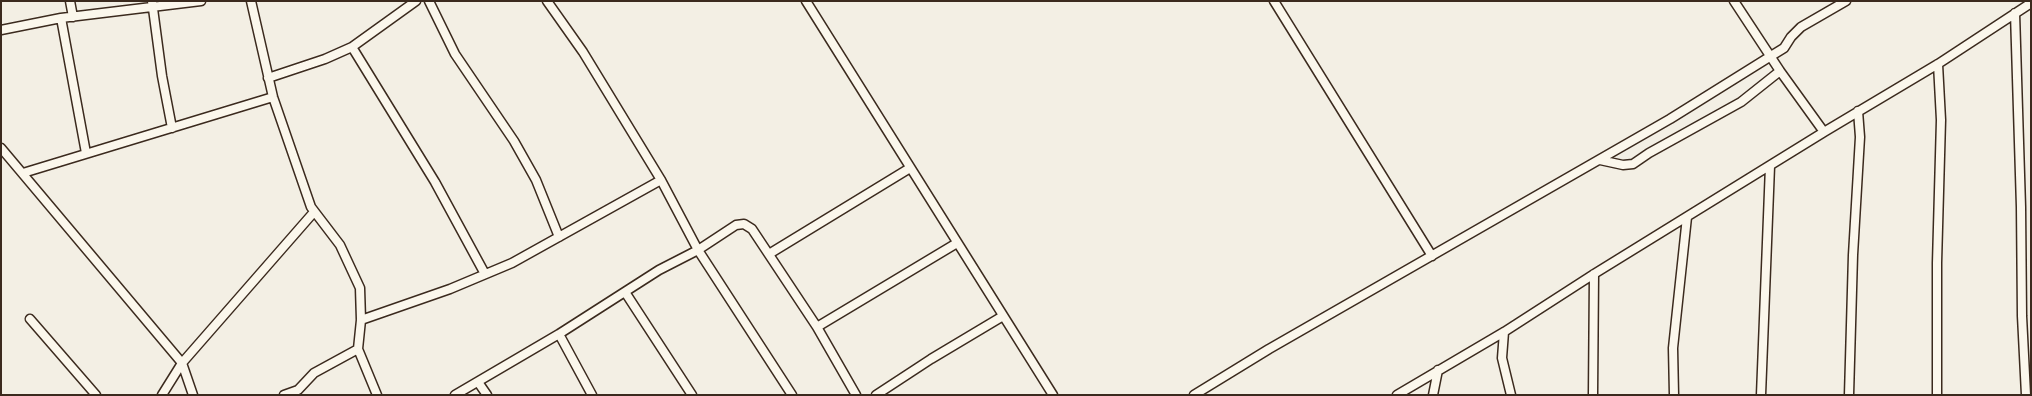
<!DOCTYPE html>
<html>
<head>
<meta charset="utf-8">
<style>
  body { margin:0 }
  #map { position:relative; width:2032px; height:396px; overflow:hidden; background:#f3efe4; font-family:"Gochi Hand",sans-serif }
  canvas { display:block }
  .frame { position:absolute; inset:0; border:2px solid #3b2a1e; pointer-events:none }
</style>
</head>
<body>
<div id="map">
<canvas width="2032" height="396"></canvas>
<div class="frame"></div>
</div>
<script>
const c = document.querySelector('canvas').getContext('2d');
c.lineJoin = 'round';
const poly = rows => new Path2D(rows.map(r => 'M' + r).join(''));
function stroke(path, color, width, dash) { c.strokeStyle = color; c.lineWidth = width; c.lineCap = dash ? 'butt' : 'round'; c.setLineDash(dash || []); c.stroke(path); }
const street = poly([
  [70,1,73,17],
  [152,1,162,76,172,128],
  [251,1,273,97,311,207,340,245,360,288,361,320,358,349,377,395],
  [429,1,455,54,514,141,536,180,559,237],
  [547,1,583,52,661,180,698,250,792,395],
  [806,1,1053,395],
  [1274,1,1432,256],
  [1734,1,1780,71,1824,132,1938,64,2031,3],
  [2015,13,2021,207,2022,316,2026,395],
  [61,18,86,153],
  [1,30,61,18,201,1],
  [352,47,435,182,485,274],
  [268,78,325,59,352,47,416,1],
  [1,148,182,363,193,395],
  [1600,160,1623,165,1633,164,1649,153,1741,102,1780,71],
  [23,173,273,97],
  [769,254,910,168],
  [625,292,692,395],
  [30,319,96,395],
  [361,320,450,289,512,263,661,180],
  [817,327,957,243],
  [1504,332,1502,358,1511,395],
  [559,334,592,395],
  [478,382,487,395],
  [162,395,182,363,314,212],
  [284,395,298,390,314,373,358,349],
  [455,395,559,334,659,270,698,250,736,225,744,224,752,229,817,327,856,395],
  [876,395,931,359,1003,316],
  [1194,395,1269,349,1670,119,1771,56,1784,48,1791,37,1801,27,1846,1],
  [1397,395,1504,332,1594,274,1824,132],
  [1433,395,1438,370],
  [1593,395,1594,274],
  [1674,395,1673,348,1687,217],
  [1761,395,1770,166],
  [1849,395,1853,255,1860,137,1858,111],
  [1937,395,1937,263,1941,120,1938,64]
]);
stroke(street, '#3b2a1e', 11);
stroke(street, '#fbf7ec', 8);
</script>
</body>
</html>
